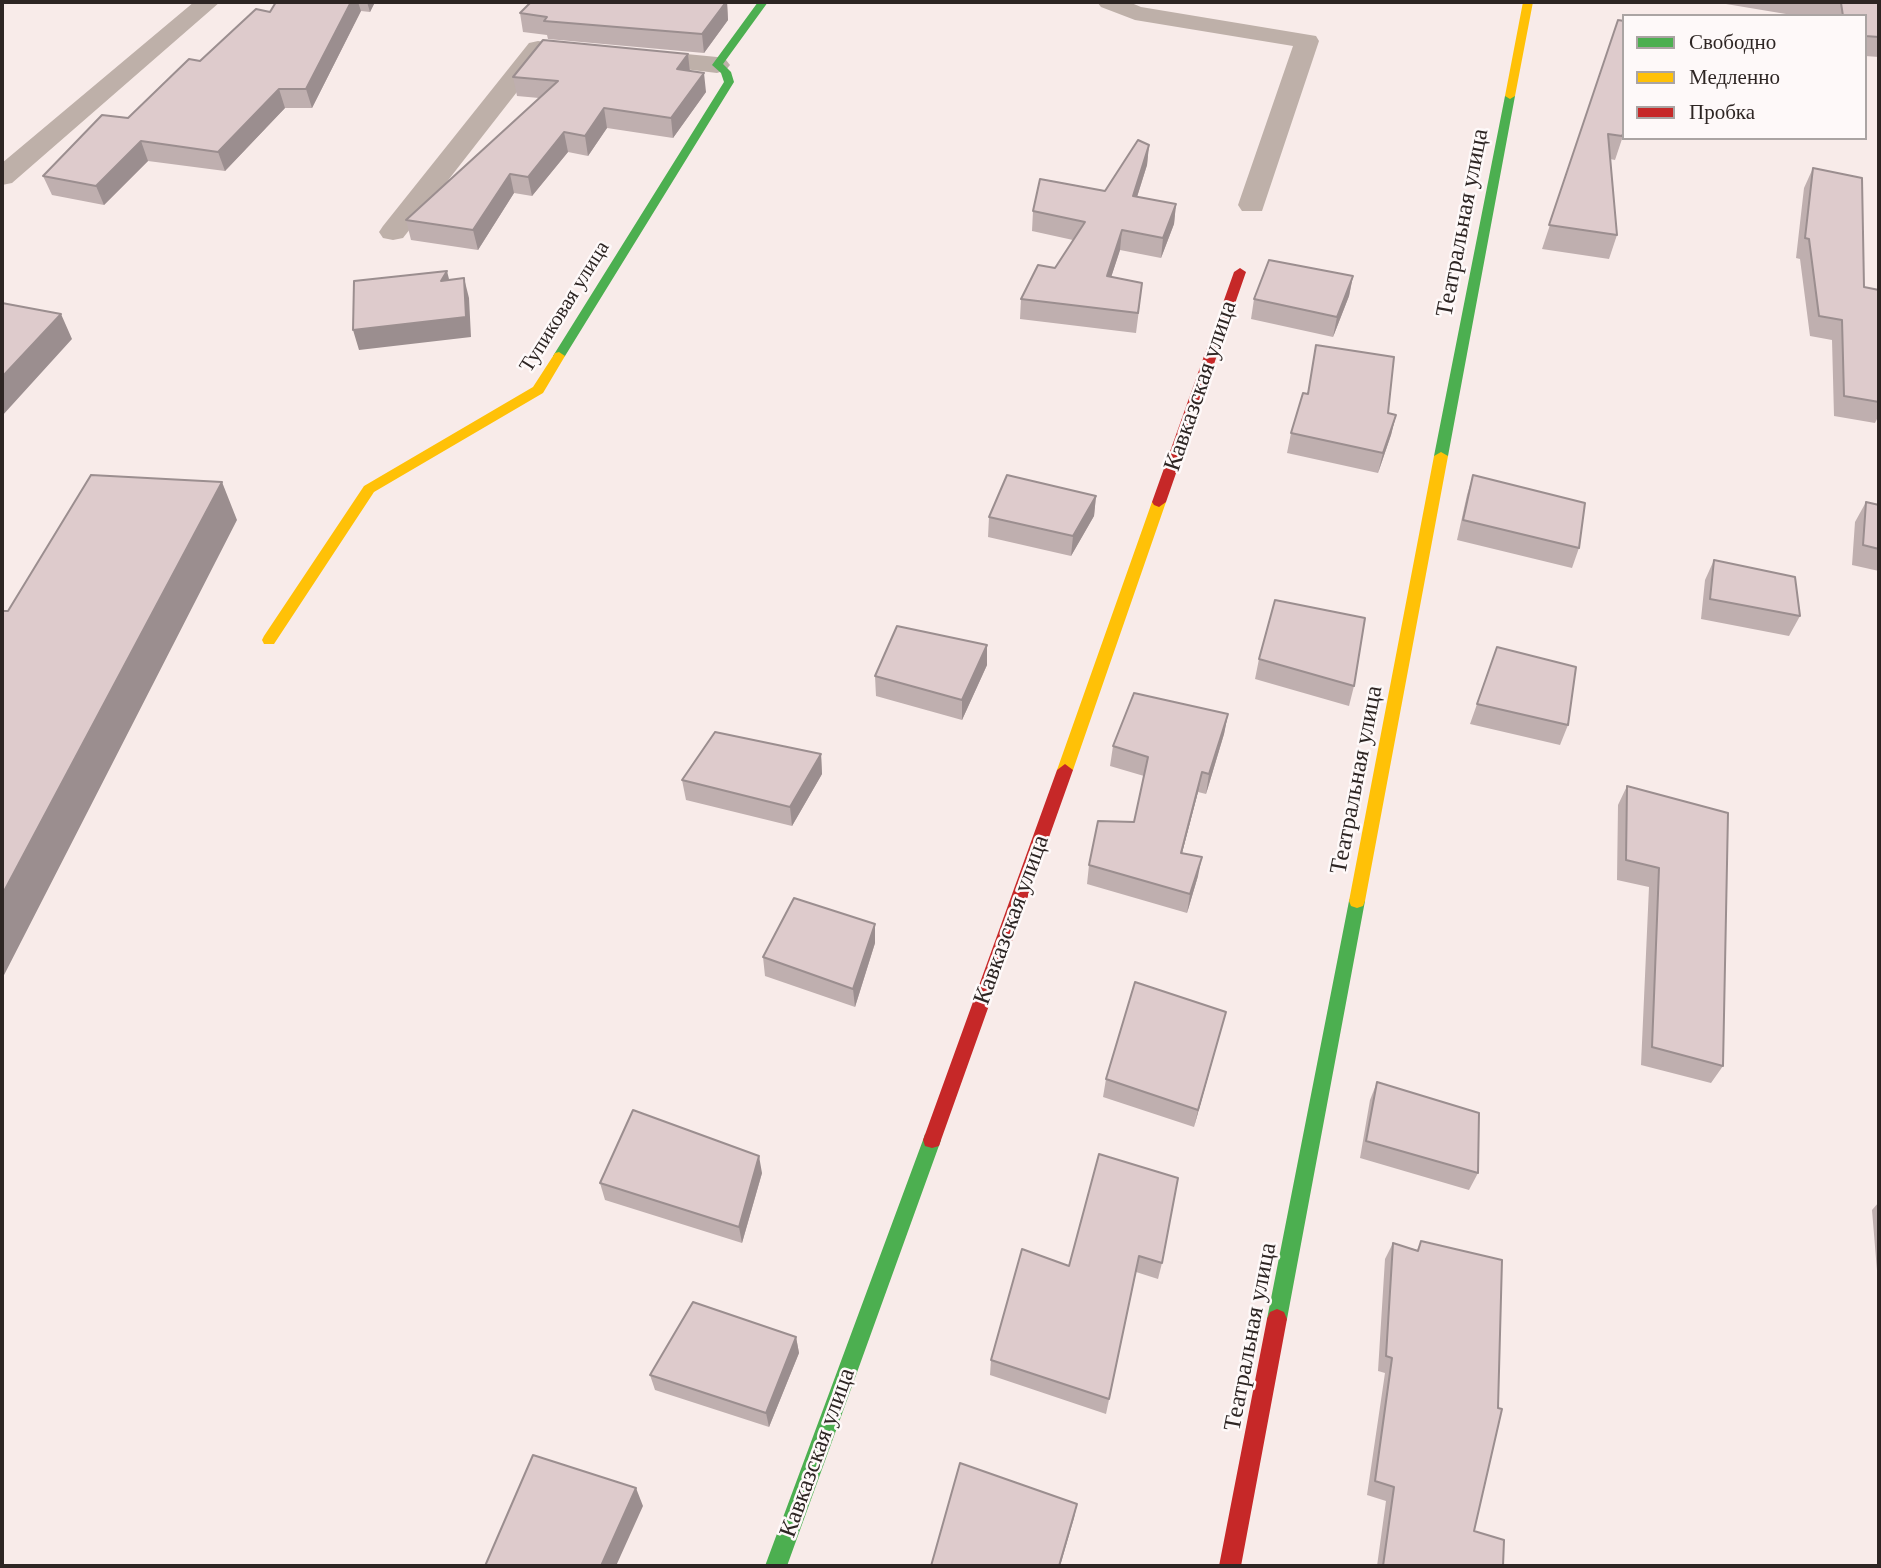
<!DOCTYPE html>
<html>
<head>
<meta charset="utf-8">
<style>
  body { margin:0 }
  #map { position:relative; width:1881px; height:1568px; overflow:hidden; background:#f8ebe9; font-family:"Times New Roman",serif }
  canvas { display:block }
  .frame { position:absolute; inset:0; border:4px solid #2d2523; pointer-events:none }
  .legend { position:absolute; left:1622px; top:14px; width:245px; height:126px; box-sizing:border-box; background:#fef9f9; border:2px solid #aaa4a3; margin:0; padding:9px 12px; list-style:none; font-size:21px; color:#2d2523 }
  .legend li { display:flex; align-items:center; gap:14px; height:35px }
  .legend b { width:35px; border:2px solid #aaa4a3 }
</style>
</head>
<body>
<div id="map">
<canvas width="1881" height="1568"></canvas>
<div class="frame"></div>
<ul class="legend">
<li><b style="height:9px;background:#4caf50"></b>Свободно</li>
<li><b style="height:9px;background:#ffc107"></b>Медленно</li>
<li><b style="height:9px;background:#c62828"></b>Пробка</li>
</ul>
</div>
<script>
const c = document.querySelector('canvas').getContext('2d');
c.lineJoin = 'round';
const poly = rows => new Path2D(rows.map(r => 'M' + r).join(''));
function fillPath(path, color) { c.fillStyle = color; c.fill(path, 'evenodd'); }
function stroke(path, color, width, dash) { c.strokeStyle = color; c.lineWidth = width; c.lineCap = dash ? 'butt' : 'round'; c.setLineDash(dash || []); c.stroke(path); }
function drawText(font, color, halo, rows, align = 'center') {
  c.font = font + ' "Times New Roman",serif'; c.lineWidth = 5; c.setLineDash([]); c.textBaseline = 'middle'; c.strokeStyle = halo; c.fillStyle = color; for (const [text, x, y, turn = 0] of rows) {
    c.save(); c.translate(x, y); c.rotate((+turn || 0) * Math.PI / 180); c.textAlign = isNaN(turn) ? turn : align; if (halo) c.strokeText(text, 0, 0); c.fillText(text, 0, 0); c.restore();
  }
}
fillPath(poly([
  [194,2,220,2,12,183,2,185,2,163,194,2],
  [1097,2,1129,2,1141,7,1316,36,1319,41,1262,211,1242,211,1238,205,1293,46,1135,20,1101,7,1097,2],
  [538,41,560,44,563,49,560,54,545,56,403,238,393,240,383,238,379,232,383,226,529,43,538,41],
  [635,49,717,57,726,60,730,65,726,70,717,73,626,62,622,57,626,52,635,49]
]), '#beb0a9');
fillPath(poly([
  [758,2,768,2,723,64,731,72,734,82,565,356,559,360,555,359,553,356,724,82,721,73,712,65,758,2],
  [1510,93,1515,96,1448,456,1441,460,1434,456,1505,96,1510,93],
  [1357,894,1363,896,1365,901,1287,1319,1284,1326,1277,1329,1270,1326,1267,1319,1349,901,1351,896,1357,894],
  [932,1132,939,1134,941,1140,787,1566,765,1566,923,1140,925,1134,932,1132]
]), '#4caf50');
fillPath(poly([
  [1523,2,1533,2,1515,96,1510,99,1505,96,1523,2],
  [559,352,565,356,543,393,374,492,274,644,264,644,262,640,264,636,364,486,533,387,555,353,559,352],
  [1441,452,1448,456,1365,901,1363,906,1357,908,1351,906,1349,901,1434,456,1441,452],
  [1159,497,1166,502,1073,770,1065,776,1059,774,1057,770,1152,502,1159,497]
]), '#ffc107');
fillPath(poly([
  [1240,268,1246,272,1166,502,1159,507,1154,505,1152,502,1234,272,1240,268],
  [1065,764,1073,770,941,1140,939,1146,932,1148,925,1146,923,1140,1057,770,1065,764],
  [1277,1309,1284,1312,1287,1319,1241,1566,1219,1566,1267,1319,1270,1312,1277,1309]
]), '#c62828');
fillPath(poly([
  [276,2,375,2,370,12,361,11,312,108,285,108,225,171,148,161,104,205,52,195,43,176,128,118,200,61,270,12],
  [727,2,728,20,704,53,548,39,547,35,523,32,520,13],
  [1714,2,1879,2,1879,57,1865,56,1865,16,1798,16],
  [1618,20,1624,133,1615,160,1610,159,1617,235,1609,259,1542,249],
  [688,54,690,71,706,92,673,138,607,128,588,156,568,152,532,196,514,193,478,250,411,240,406,220,539,98,517,96,513,77],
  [1149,145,1147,165,1137,197,1176,204,1174,224,1161,258,1120,250,1111,277,1140,302,1136,333,1020,319,1021,299,1055,268,1073,240,1032,231,1033,211,1105,191],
  [1813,168,1864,287,1879,290,1879,415,1875,423,1834,416,1832,340,1810,336,1800,259,1796,258,1804,188],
  [1353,276,1349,296,1333,337,1251,319,1254,299],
  [1388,413,1396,415,1391,435,1378,473,1287,453,1291,433],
  [1473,475,1579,548,1572,568,1457,540,1467,495],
  [1096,496,1094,516,1071,556,988,537,989,517],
  [1866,502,1879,505,1879,571,1852,565,1855,522],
  [1714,560,1800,616,1789,636,1701,619,1705,580],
  [1497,647,1568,725,1560,745,1470,724],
  [1259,659,1354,686,1349,706,1255,679],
  [987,665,962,720,876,696,875,676],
  [1228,714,1224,734,1206,794,1198,792,1182,853,1198,876,1187,913,1087,884,1089,865,1134,822,1144,776,1110,766,1113,746],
  [821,754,822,774,792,826,686,800,682,780],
  [1627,786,1728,813,1723,1066,1711,1083,1641,1065,1649,887,1617,880,1618,805],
  [875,924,875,943,855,1007,765,976,763,957],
  [1221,1030,1194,1127,1103,1097,1106,1079],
  [1377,1082,1478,1173,1469,1190,1360,1158,1370,1100],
  [1099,1154,1162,1263,1158,1279,1136,1272,1106,1414,990,1375,991,1360,1069,1266],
  [762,1173,742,1243,605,1200,600,1183],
  [1879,1202,1879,1295,1872,1210],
  [1421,1241,1474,1531,1503,1566,1377,1566,1386,1501,1367,1495,1385,1373,1378,1371,1385,1259,1393,1243,1417,1250],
  [796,1337,799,1353,769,1427,655,1390,650,1375]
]), '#bfafaf');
fillPath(poly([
  [351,2,358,2,361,11,312,108,306,89],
  [367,2,375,2,370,12],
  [727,2,728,20,704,53,702,34],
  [688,54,690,73,677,69],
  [704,73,706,92,673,138,671,118],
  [279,89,285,108,225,171,218,152],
  [604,108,607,128,588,156,585,136],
  [564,132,568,152,532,196,528,177],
  [141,141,148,161,104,205,96,186],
  [1149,145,1147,165,1131,216,1133,196],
  [510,174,514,193,478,250,473,230],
  [1176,204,1174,224,1161,258,1163,238],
  [1122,230,1120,250,1105,296,1107,276],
  [447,271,452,291,441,281],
  [1353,276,1349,296,1333,337,1337,317],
  [464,278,469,298,471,337,359,350,353,330],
  [61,314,72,339,2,416,2,377],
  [1396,415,1391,435,1378,473,1383,453],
  [222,482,237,520,2,979,2,895],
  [1096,496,1094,516,1071,556,1073,536],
  [987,645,987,665,962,720,962,700],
  [1228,714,1224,734,1206,794,1209,774],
  [821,754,822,774,792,826,790,807],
  [1202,772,1198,792,1177,872,1181,853],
  [1202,857,1198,876,1187,913,1190,894],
  [875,924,875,943,855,1007,853,989],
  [1226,1012,1221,1030,1194,1127,1198,1110],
  [759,1156,762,1173,742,1243,739,1227],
  [796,1337,799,1353,769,1427,766,1413],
  [636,1488,643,1506,616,1566,601,1566],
  [1077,1504,1074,1518,1060,1566,1059,1566]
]), '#9b8e8f');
const building = poly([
  [276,2,351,2,306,89,279,89,218,152,141,141,96,186,43,176,102,115,128,118,189,59,200,61,256,9,270,12,276,2],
  [531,2,726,2,702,34,544,21,547,17,520,13,531,2],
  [1834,2,1879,2,1879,37,1865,36,1865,16,1843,16,1841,3,1834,2],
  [1618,20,1624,21,1624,132,1622,136,1608,134,1617,235,1549,225,1618,20],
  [543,40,688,54,677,69,704,73,671,118,604,108,585,136,564,132,528,177,510,174,473,230,406,220,558,81,513,77,543,40],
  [1138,140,1149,145,1133,196,1176,204,1163,238,1122,230,1107,276,1142,283,1138,313,1021,299,1038,265,1055,268,1085,222,1033,211,1040,179,1105,191,1138,140],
  [1813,168,1862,178,1864,287,1879,290,1879,402,1844,396,1842,320,1819,316,1809,239,1805,238,1813,168],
  [1269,260,1353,276,1337,317,1254,299,1269,260],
  [447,271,441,281,464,278,466,317,353,330,354,281,447,271],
  [2,303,61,314,2,377,2,303],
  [1316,345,1394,357,1388,413,1396,415,1383,453,1291,433,1303,393,1308,394,1316,345],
  [91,475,222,482,2,895,2,611,8,611,91,475],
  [1007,475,1096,496,1073,536,989,517,1007,475],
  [1473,475,1585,503,1579,548,1463,520,1473,475],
  [1866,502,1879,505,1879,549,1863,545,1866,502],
  [1714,560,1795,577,1800,616,1710,599,1714,560],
  [1275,600,1365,618,1354,686,1259,659,1275,600],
  [897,626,987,645,962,700,875,676,897,626],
  [1497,647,1576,667,1568,725,1477,704,1497,647],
  [1134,693,1228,714,1209,774,1202,772,1181,853,1202,857,1190,894,1089,865,1098,821,1134,822,1148,757,1113,746,1134,693],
  [715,732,821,754,790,807,682,780,715,732],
  [1627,786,1728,813,1723,1066,1652,1047,1659,868,1626,860,1627,786],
  [794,898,875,924,853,989,763,957,794,898],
  [1135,982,1226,1012,1198,1110,1106,1079,1135,982],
  [1377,1082,1479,1113,1478,1173,1366,1141,1377,1082],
  [633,1110,759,1156,739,1227,600,1183,633,1110],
  [1099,1154,1178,1178,1162,1263,1139,1256,1109,1399,991,1360,1022,1249,1069,1266,1099,1154],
  [1421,1241,1502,1260,1498,1408,1502,1409,1474,1531,1504,1540,1503,1566,1383,1566,1394,1487,1375,1481,1392,1358,1386,1356,1393,1243,1418,1251,1421,1241],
  [693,1302,796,1337,766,1413,650,1375,693,1302],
  [533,1455,636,1488,601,1566,485,1566,533,1455],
  [960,1463,1077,1504,1059,1566,931,1566,960,1463]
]);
fillPath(building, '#decbcc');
stroke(building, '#9b8e8f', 2);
drawText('21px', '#2d2523', '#fef9f9', [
  ["Тупиковая улица",565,307,-58]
]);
drawText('24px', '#2d2523', '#fef9f9', [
  ["Театральная улица",1463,223,-79],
  ["Кавказская улица",1201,386,-71],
  ["Театральная улица",1357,780,-79],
  ["Кавказская улица",1012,920,-70],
  ["Театральная улица",1251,1337,-79],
  ["Кавказская улица",818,1453,-70]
]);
</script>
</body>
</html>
